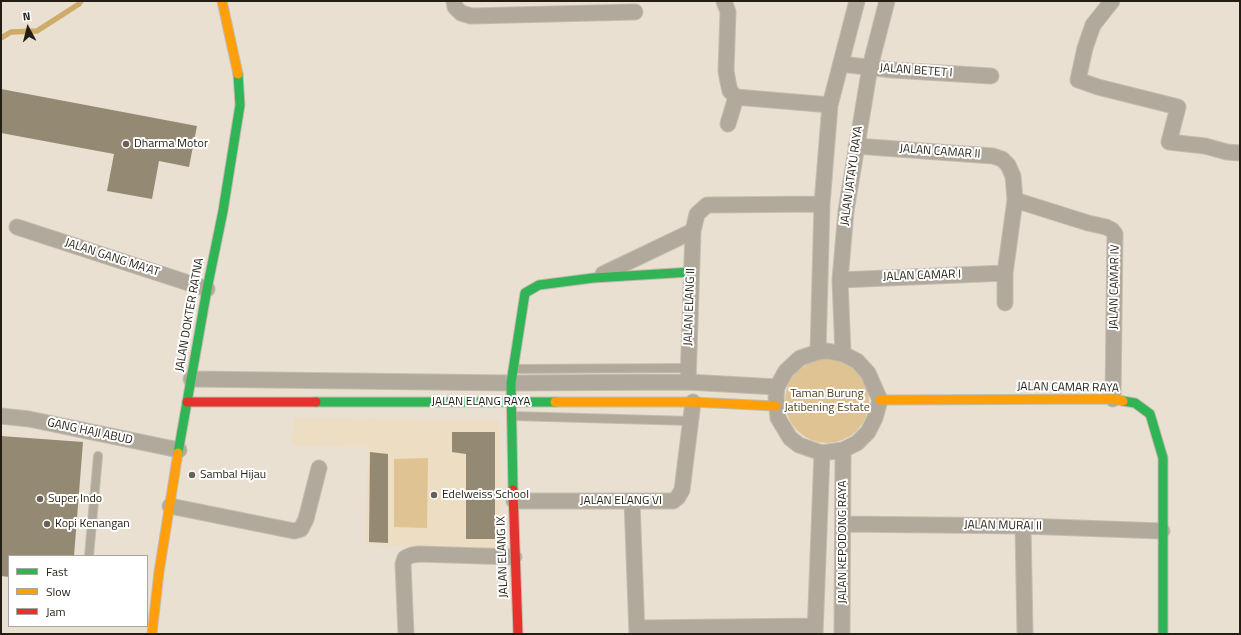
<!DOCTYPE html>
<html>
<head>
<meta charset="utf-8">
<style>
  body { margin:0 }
  #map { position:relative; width:1241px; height:635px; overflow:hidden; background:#e9e0d1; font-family:"Titillium Web",sans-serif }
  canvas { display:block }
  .frame { position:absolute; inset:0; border:2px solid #231d13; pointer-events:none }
  .legend { position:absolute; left:8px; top:555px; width:140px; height:72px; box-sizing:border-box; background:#fff; border:1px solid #a7a5a1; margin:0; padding:5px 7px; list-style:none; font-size:12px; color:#231d13 }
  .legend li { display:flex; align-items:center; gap:8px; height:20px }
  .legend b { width:20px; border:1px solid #a7a5a1 }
  .north { position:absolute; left:8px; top:8px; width:40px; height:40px; -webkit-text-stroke:3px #fff; paint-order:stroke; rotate:353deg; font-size:11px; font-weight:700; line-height:16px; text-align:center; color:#231d13 }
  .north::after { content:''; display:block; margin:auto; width:14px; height:18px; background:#231d13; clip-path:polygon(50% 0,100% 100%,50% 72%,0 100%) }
</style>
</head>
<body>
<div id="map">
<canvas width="1241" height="635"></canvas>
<div class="frame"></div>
<ul class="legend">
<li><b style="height:5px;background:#30b455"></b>Fast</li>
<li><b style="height:5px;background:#ff9f0a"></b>Slow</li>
<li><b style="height:5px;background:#e5322d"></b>Jam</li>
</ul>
<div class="north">N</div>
</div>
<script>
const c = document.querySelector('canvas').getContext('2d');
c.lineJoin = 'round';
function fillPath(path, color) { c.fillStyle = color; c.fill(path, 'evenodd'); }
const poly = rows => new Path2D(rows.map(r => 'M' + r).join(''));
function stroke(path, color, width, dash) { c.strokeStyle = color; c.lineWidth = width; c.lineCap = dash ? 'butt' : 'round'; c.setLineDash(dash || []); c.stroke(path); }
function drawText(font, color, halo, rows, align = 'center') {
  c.font = font + ' "Titillium Web",sans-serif'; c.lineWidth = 4; c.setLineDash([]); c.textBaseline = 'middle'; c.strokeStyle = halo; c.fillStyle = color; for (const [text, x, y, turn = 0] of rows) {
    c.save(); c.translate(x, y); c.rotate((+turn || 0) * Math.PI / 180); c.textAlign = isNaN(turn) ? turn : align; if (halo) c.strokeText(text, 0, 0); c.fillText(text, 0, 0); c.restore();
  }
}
fillPath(poly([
  [294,418,499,421,501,551,366,544,368,447,292,445]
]), '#ecddc3');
fillPath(poly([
  '785 401a42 42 0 1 1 84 0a42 42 0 1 1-84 0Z',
  [428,458,427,528,394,527,394,459]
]), '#dfc392');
stroke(poly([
  [1,38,11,32,37,31,79,4,81,1]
]), '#ceab68', 5.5);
fillPath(poly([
  [1,89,197,126,189,167,159,161,152,199,107,191,114,154,1,133],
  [452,432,495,432,495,539,466,539,466,454,452,452],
  [1,436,83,442,74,556,9,556,9,577,1,576],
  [370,452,388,454,388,543,369,542]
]), '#948a74');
const lane = poly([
  [513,369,688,368],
  [512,416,691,421],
  [89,556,98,456]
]);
const street = poly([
  [454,1,455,7,461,13,471,16,635,12],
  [724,1,728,12,726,71,728,82,730,91,736,97,728,124],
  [1112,1,1093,25,1085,48,1078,80,1098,87,1178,107,1169,142,1205,146,1227,152,1240,153],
  [841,64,892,70,991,76],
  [736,97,830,105],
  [856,146,993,156,1002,159,1008,165,1013,176,1015,200,1005,273,1005,303],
  [1015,200,1088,223,1106,227,1112,230,1115,234,1113,399],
  [17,227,207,289],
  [603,274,693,231],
  [840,280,1005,273],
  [827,351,843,354,857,361,868,373,880,400,875,418,868,432,857,443,843,450,822,453,799,445,790,438,778,418,776,397,777,387,786,371,800,358,818,352,827,351],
  [818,352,822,204,830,105,857,1],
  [843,354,840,280,846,211,870,67,887,1],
  [191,379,511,383,688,382,777,387],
  [688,382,693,231,697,214,707,205,822,204],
  [1,416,29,419,179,450],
  [514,501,673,501,678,497,682,490,693,402],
  [632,501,637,634],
  [170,506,294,531,301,529,306,519,319,468],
  [843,524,1023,526,1162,531],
  [1023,526,1025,634],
  [637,628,815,626],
  [406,634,403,564,405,558,412,555,419,554,514,557],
  [815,634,822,453],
  [842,634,843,450]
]);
const fast = poly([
  [1123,401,1135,403,1150,414,1163,458,1163,634],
  [316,402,555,402],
  [178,453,207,289,223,211,240,105,238,74],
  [513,490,511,383,525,293,539,285,593,278,691,272]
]);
const slow = poly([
  [222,1,238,74],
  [880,400,1113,399,1123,401],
  [555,402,693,402,776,406],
  [152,634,159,572,178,453]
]);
const jam = poly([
  [187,402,316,402],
  [513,490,518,634]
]);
stroke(lane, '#c4bcb0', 10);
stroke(street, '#c4bcb0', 17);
stroke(fast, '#c4bcb0', 11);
stroke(slow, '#c4bcb0', 11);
stroke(jam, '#c4bcb0', 11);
stroke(lane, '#b0a99c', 8);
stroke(street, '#b0a99c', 15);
stroke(fast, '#30b455', 9);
stroke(slow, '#ff9f0a', 9);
stroke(jam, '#e5322d', 9);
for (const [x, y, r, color] of [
  [126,144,4,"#686156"],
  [192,475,4,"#686156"],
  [434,495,4,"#686156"],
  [40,499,4,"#686156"],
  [47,524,4,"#686156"]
]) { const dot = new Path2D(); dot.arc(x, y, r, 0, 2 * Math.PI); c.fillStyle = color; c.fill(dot); stroke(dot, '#fff', 1.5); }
drawText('12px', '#231d13', '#fff', [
  ["JALAN BETET I",916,71,4],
  ["JALAN CAMAR II",940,152,4],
  ["JALAN JATAYU RAYA",852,176,-82],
  ["JALAN GANG MA'AT",112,258,18],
  ["JALAN CAMAR I",922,276,-2],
  ["JALAN CAMAR IV",1115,287,-89],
  ["JALAN ELANG II",690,307,-88],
  ["JALAN DOKTER RATNA",190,315,-80],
  ["JALAN CAMAR RAYA",1068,388,1],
  ["JALAN ELANG RAYA",481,402],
  ["GANG HAJI ABUD",90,432,12],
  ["JALAN ELANG VI",621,501],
  ["JALAN MURAI II",1003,526,1],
  ["JALAN KEPODONG RAYA",843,542,-90],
  ["JALAN ELANG IX",503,557,-92]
]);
drawText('12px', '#231d13', '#fff', [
  ["Dharma Motor",134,144],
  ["Sambal Hijau",200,475],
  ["Edelweiss School",442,495],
  ["Super Indo",48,499],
  ["Kopi Kenangan",55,524]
], 'left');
drawText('12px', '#523e19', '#fff', [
  ["Taman Burung",827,394],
  ["Jatibening Estate",827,408]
]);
</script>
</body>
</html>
